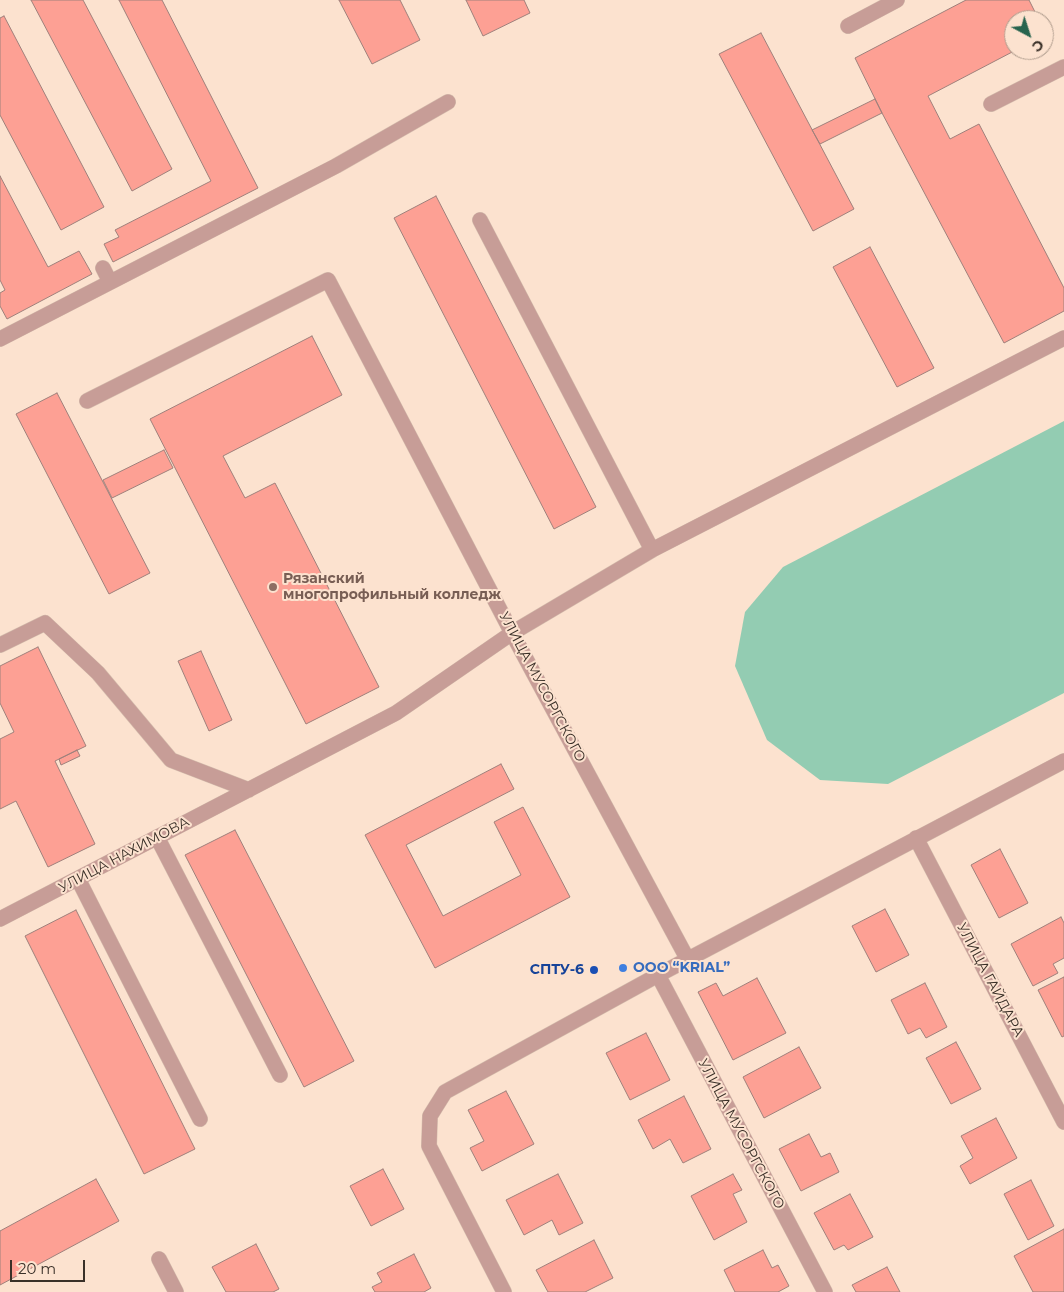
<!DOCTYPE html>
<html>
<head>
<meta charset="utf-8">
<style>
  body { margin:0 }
  #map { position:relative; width:1064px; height:1292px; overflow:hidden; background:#fce2cf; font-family:Montserrat,sans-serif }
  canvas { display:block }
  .north { position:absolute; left:1004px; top:10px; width:50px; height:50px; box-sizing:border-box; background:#fce2cf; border:1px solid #ae9b8c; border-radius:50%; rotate:140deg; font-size:14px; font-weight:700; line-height:20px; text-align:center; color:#3a3028 }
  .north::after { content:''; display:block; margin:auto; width:18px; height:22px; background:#28644e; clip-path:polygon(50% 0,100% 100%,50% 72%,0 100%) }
  .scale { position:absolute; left:10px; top:1260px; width:75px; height:22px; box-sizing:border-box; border:2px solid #3a3028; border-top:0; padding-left:6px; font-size:15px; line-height:18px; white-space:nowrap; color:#3a3028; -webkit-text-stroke:4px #fce2cf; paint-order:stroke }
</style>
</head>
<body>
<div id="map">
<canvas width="1064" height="1292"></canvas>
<div class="north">С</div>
<div class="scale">20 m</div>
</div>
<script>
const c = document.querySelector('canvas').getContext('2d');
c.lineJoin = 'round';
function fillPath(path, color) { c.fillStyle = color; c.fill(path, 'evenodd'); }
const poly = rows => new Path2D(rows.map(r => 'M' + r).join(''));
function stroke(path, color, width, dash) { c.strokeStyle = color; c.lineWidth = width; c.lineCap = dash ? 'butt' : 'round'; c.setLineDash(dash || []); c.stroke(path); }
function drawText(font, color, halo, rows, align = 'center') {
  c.font = font + ' Montserrat,sans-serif'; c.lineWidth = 4; c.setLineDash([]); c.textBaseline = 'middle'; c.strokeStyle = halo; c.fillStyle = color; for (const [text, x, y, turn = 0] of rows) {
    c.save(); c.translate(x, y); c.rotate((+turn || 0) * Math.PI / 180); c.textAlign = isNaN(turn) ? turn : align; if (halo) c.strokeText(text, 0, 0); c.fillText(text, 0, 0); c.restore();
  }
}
fillPath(poly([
  [1064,421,1064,693,888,784,820,780,767,740,735,666,745,612,783,567]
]), '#93ccb2');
const building = poly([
  [31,0,83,0,172,169,132,191,31,0],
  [119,0,162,0,258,188,113,262,104,244,119,237,115,230,211,181,119,0],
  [339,0,400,0,420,40,372,64,339,0],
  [466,0,524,0,530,13,483,36,466,0],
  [966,0,1029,0,1039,20,1014,20,1014,50,1016,50,928,96,950,139,979,124,1064,288,1064,311,1004,343,882,113,855,58,966,0],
  [4,16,104,207,61,230,0,115,0,18,4,16],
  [761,33,854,209,813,231,719,54,761,33],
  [875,99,882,113,820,144,812,130,875,99],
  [0,176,48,267,79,251,92,274,7,319,0,306,0,293,5,290,0,280,0,176],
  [436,196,596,507,554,529,394,218,436,196],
  [870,247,934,368,897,387,833,267,870,247],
  [312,336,342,395,223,456,245,498,275,483,379,687,306,724,150,419,312,336],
  [57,393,150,573,109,594,16,414,57,393],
  [164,450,173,468,112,498,103,480,164,450],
  [38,647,86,746,55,761,95,844,48,867,16,801,0,809,0,739,14,732,0,703,0,666,38,647],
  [201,651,232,720,209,731,178,661,201,651],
  [77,750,80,756,61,765,59,759,77,750],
  [501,764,514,789,406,845,443,916,521,875,494,822,523,807,570,897,435,968,365,835,501,764],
  [235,830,354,1061,304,1087,185,855,235,830],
  [1000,849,1028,903,999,918,971,865,1000,849],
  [885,909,909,955,876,972,852,926,885,909],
  [76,910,195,1149,144,1174,25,936,76,910],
  [1061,917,1064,923,1064,958,1053,964,1058,973,1033,986,1011,944,1061,917],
  [1064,977,1064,1036,1062,1037,1038,990,1064,977],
  [757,978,786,1033,733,1060,698,992,716,983,723,996,757,978],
  [925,983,947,1027,926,1038,920,1028,908,1034,891,1000,925,983],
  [646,1033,670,1080,630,1100,606,1053,646,1033],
  [956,1042,981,1089,951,1104,926,1058,956,1042],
  [799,1047,821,1088,764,1118,743,1077,799,1047],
  [506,1091,534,1144,482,1171,470,1148,484,1141,468,1110,506,1091],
  [684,1096,711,1149,683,1163,670,1139,653,1149,638,1120,684,1096],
  [996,1118,1017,1158,970,1184,960,1166,973,1158,961,1136,996,1118],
  [809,1134,821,1157,830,1153,839,1172,801,1191,779,1149,809,1134],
  [383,1169,404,1209,371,1226,350,1186,383,1169],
  [558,1174,583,1223,559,1235,552,1220,524,1235,506,1200,558,1174],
  [733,1174,742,1190,733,1194,747,1222,714,1240,691,1196,733,1174],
  [96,1179,119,1221,0,1285,0,1231,96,1179],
  [1031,1180,1054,1226,1028,1240,1004,1194,1031,1180],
  [850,1194,873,1237,848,1250,844,1245,834,1250,814,1213,850,1194],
  [1064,1229,1064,1292,1033,1292,1014,1256,1064,1229],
  [594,1240,613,1278,585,1292,548,1292,536,1270,594,1240],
  [256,1244,279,1289,273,1292,226,1292,212,1267,256,1244],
  [763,1250,772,1268,778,1265,789,1286,778,1292,735,1292,724,1270,763,1250],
  [414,1254,431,1288,424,1292,375,1292,372,1287,382,1282,377,1273,414,1254],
  [887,1267,900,1292,856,1292,852,1285,887,1267]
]);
fillPath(building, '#fda094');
stroke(building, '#9f807b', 1);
const minor = poly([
  [848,26,897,0],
  [991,104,1064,67],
  [103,268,110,282],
  [0,339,336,166,448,102],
  [87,401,328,280,512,633,688,960],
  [652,550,1064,338],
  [0,645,45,623,98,673,171,760,249,790],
  [157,837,280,1075],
  [916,838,1064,1122],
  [78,879,200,1119],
  [0,919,396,713,512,633,652,550,480,220],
  [658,975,825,1292],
  [159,1259,176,1292],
  [504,1292,429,1146,430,1116,445,1092,658,975,1064,761]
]);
stroke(minor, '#d5beae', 16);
stroke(minor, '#c79d97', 15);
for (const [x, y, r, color] of [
  [273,587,5,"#8d6e63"],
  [623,968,5,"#3f7fe0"],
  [594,970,5,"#1a4fb4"]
]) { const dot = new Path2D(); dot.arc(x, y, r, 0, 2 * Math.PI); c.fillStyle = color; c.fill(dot); stroke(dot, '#fce2cf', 2); }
drawText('bold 14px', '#785e54', '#fce2cf', [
  ["Рязанский",283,579],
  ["многопрофильный колледж",283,595]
], 'left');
drawText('14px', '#3a3028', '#fce2cf', [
  ["УЛИЦА МУСОРГСКОГО",542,687,62],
  ["УЛИЦА НАХИМОВА",124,855,-28],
  ["УЛИЦА ГАЙДАРА",990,980,62],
  ["УЛИЦА МУСОРГСКОГО",741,1134,62]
]);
drawText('bold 14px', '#366cbe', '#fce2cf', [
  ["OOO “KRIAL”",633,968]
], 'left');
drawText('bold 14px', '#164399', '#fce2cf', [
  ["СПТУ-6",584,970]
], 'right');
</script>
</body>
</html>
